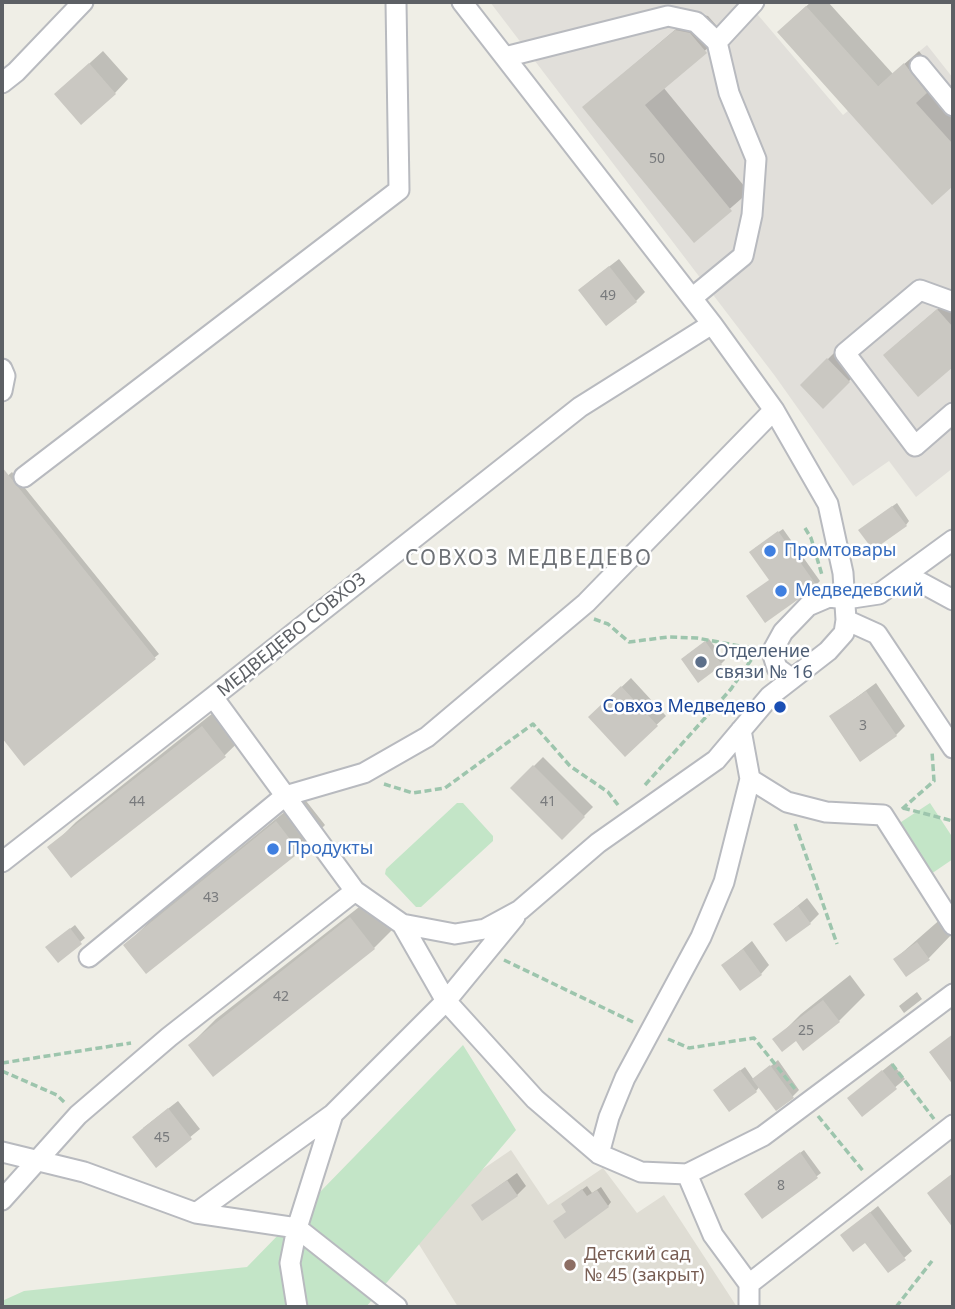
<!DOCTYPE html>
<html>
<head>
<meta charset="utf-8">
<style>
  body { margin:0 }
  #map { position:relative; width:955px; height:1309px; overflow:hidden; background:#efeee6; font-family:"Noto Sans",sans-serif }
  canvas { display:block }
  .frame { position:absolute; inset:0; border:4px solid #5d6065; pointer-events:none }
</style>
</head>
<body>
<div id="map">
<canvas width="955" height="1309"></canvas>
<div class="frame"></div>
</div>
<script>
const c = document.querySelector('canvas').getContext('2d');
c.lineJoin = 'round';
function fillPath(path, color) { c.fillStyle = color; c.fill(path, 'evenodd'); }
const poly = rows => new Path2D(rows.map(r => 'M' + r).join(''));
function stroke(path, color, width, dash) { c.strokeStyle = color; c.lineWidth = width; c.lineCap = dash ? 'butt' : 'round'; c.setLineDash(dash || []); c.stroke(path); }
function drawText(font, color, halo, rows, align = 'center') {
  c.font = font + ' "Noto Sans",sans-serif'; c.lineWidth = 5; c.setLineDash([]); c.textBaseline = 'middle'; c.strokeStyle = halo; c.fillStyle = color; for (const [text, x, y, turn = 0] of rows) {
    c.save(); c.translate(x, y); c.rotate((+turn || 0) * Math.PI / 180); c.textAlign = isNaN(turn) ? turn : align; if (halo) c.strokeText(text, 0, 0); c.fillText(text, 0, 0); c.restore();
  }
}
fillPath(poly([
  [490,2,747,2,843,115,927,45,953,78,953,468,916,497,889,461,853,486,775,376]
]), '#e1dfda');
fillPath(poly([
  [511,1150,548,1205,603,1168,637,1213,664,1195,737,1307,458,1307,405,1222]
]), '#dfddd4');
fillPath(poly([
  [457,803,463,803,493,836,493,841,421,907,416,907,385,874,386,869],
  [930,803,953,838,953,859,931,874,898,824],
  [463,1045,516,1130,366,1307,2,1307,2,1301,24,1291,247,1267]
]), '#c3e5c7');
fillPath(poly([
  [811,2,828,2,893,74,919,51,939,78,929,89,953,116,953,184,932,203,792,19],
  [695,13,708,16,724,34,663,87,749,192,694,240,584,107],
  [103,51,128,79,115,93,56,94],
  [619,259,645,292,636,301,589,282],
  [952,297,953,364,918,394,899,342],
  [836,351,858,372,824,406,802,385],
  [12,472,159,654,24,763,2,735,2,481],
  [897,503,909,521,906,525,865,526],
  [783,529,820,581,816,585,771,579,755,548],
  [709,639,725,660,721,664,687,655],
  [631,678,666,716,625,754,590,717],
  [876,683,905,726,896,735,831,716],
  [228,701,251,730,225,755,50,848,76,822],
  [543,757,593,807,562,838,512,788],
  [303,797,325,825,299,851,126,945,152,919],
  [377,893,400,922,374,948,190,1045,216,1019],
  [807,898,819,914,810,923,775,924],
  [943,917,953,933,929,958,895,959],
  [75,925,85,938,58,960,52,943],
  [752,941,769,965,761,974,723,965],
  [850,975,865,995,839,1021,803,1048,796,1039,775,1040,801,1014],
  [917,992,922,999,904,1013,899,1006],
  [778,1060,799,1090,792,1097,760,1086,756,1091,719,1086,745,1067,754,1080],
  [892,1063,905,1079,862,1115,849,1098],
  [178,1101,200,1129,156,1165,143,1128],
  [804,1150,821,1173,763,1217,750,1190],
  [517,1173,526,1186,517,1195,473,1205],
  [587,1186,592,1193,601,1187,611,1202,608,1206,567,1211,567,1201],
  [878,1206,912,1251,904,1258,865,1241,842,1235]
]), '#0003');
fillPath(poly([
  [806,6,878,86,904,63,927,93,916,103,953,144,953,186,932,205,777,32],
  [675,30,690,33,707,53,645,105,732,211,694,243,582,107],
  [89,63,116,94,81,125,54,94],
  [609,266,637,302,606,326,578,290],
  [937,309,953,327,953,367,918,397,883,355],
  [827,358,850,382,823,409,800,385],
  [2,467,156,659,24,766,2,738],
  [892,506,907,526,873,550,858,530],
  [778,531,817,586,765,623,746,596,769,580,749,552],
  [705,641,722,665,698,683,681,659],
  [621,686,658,726,625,757,588,717],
  [866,691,897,736,860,762,829,716],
  [202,726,226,757,71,878,47,847],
  [533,765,585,817,562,840,510,788],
  [276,821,300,852,146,974,123,945],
  [798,906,811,924,786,942,773,924],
  [350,917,375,949,213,1077,188,1045],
  [70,928,82,944,58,963,45,947],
  [917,942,930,960,906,977,893,959],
  [743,949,762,975,740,991,721,965],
  [823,1000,840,1022,803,1051,796,1041,782,1052,772,1039],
  [953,1034,953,1085,929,1052],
  [770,1065,794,1098,776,1111,752,1079],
  [740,1070,757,1092,729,1112,713,1090],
  [882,1070,897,1089,862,1117,847,1098],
  [168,1108,192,1139,156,1168,132,1137],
  [800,1152,818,1178,762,1219,744,1194],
  [953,1173,953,1228,927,1193],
  [507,1180,518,1196,482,1221,471,1205],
  [582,1189,587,1196,597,1190,609,1207,565,1239,553,1221,566,1212,561,1204],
  [870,1212,906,1260,888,1273,865,1243,853,1252,840,1235]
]), '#cac8c2');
const minor = poly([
  [462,2,712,324,774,410,828,504,843,573,846,620,844,633,828,651,770,696,716,760,598,843,520,910,485,929,455,934,402,924,355,891,213,697,580,407,712,324],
  [505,57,668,16,696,22,717,42],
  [920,66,953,106],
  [2,83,16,72,83,2],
  [692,298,743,256,752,215,756,159,729,93,717,42,754,2],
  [953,302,920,290,845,353,915,446,953,413],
  [2,369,5,376,2,391],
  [24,477,399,190,396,2],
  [907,575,953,600],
  [846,620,877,634,953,748],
  [792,679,777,668,772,652,783,632,808,606,829,597,846,599,879,594,953,540],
  [750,779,787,802,826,812,883,815,953,925],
  [2,862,213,697],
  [402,924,446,1001,535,1099,599,1154,641,1172,687,1174,763,1136,953,994],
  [89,957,285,796,364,773,427,737,586,603,774,410],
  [2,1152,84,1172,196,1213,333,1114,446,1001,515,917],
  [599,1154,609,1117,625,1078,701,937,724,882,750,779,741,730],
  [687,1174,713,1235,749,1284,749,1307],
  [2,1200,78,1115,169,1037,355,891],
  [196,1213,297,1228,397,1307],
  [749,1284,953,1125],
  [297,1307,290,1263,297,1228,333,1114]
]);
stroke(minor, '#b8babf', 23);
stroke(poly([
  [805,528,811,538,822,575],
  [594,619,608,624,629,642,668,637,697,638,756,649],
  [384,784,413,793,445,788,533,724,570,766,608,792,618,805],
  [645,785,731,689,753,657],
  [903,808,953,821],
  [902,809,934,781,932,751],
  [795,824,837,944],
  [504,960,633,1022],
  [668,1039,689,1048,754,1038,795,1089],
  [2,1063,131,1043],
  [892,1064,934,1119],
  [2,1071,57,1095,65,1103],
  [818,1116,864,1172],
  [896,1307,932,1261]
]), '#9dc5ad', 3.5, [7, 3.5]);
stroke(minor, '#fff', 19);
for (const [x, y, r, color] of [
  [770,551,7,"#3f7fe0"],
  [781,591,7,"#3f7fe0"],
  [701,662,7,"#5c6f8a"],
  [780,707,7,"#1a4fb4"],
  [273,849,7,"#3f7fe0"],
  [570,1265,7,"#8d6e63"]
]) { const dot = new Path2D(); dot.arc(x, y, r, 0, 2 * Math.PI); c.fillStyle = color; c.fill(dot); stroke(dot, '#fff', 2.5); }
drawText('14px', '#787a7c', null, [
  ["50",657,159],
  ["49",608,296],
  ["3",863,726],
  ["44",137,802],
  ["41",548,802],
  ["43",211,898],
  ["42",281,997],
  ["25",806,1031],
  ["45",162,1138],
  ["8",781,1186]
]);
drawText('18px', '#366cbe', '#fff', [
  ["Промтовары",784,551],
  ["Медведевский",795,591],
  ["Продукты",287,849]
], 'left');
drawText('18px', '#5d6065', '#fff', [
  ["МЕДВЕДЕВО СОВХОЗ",292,635,-39]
]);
drawText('18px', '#4e5e75', '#fff', [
  ["Отделение",715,652],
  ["связи № 16",715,673]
], 'left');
drawText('18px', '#164399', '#fff', [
  ["Совхоз Медведево",766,707]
], 'right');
drawText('18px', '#785e54', '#fff', [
  ["Детский сад",584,1255],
  ["№ 45 (закрыт)",584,1276]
], 'left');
c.letterSpacing = '2px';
drawText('21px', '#6e7277', '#fff', [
  ["СОВХОЗ МЕДВЕДЕВО",529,559]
]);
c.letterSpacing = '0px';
</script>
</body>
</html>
